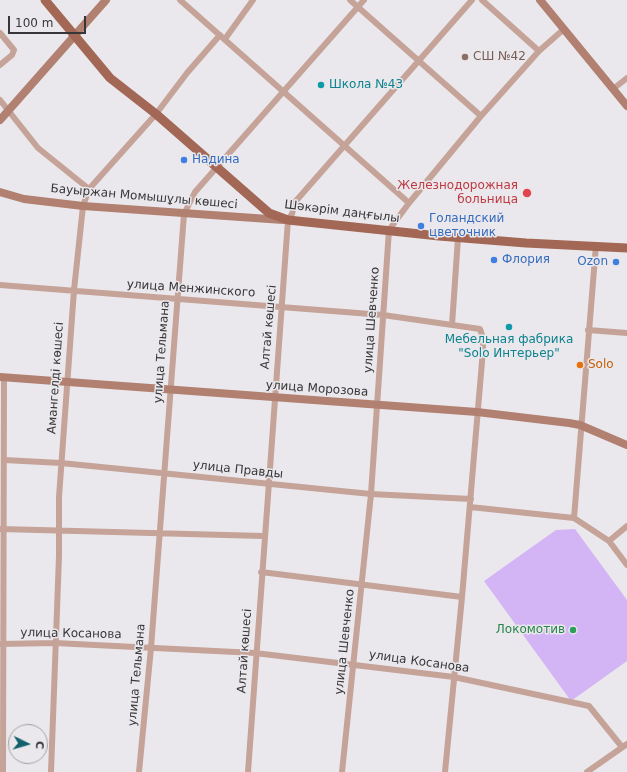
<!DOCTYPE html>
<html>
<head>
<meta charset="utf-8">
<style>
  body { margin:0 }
  #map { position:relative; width:627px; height:772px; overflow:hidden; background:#eae8ec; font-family:"DejaVu Sans",sans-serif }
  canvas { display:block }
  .north { position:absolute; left:8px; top:724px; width:40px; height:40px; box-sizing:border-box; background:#eae8ec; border:1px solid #a2a1a4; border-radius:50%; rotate:95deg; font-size:11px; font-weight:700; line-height:16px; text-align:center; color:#373638 }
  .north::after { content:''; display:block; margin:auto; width:14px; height:18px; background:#14616c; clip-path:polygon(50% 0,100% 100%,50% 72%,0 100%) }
  .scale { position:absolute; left:8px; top:16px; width:78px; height:18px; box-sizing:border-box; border:2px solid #373638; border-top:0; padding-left:5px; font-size:12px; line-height:14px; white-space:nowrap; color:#373638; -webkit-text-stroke:3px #eae8ec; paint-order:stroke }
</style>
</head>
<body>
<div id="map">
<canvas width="627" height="772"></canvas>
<div class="north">С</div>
<div class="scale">100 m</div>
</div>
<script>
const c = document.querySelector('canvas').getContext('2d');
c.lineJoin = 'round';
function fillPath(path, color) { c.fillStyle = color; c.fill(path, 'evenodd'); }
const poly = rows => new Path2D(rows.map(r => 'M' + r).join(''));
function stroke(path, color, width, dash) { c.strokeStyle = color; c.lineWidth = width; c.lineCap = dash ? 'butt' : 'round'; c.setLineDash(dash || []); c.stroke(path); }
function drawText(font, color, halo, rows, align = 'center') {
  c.font = font + ' "DejaVu Sans",sans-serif'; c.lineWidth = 3; c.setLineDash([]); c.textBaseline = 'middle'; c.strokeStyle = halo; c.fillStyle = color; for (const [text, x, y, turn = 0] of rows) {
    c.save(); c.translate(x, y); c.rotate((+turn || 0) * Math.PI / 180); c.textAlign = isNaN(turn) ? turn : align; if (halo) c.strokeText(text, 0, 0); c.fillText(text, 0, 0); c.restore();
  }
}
fillPath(poly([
  [575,529,627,600,627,661,571,701,484,581,556,530]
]), '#d3b4f5');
stroke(poly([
  [180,0,409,203],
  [350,0,481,116],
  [482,0,539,51],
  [0,33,14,50,12,55,0,65],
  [225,39,253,0],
  [613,89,627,78],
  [0,100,38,148,89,189],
  [0,285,383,315,480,329,483,338,483,350,462,597,445,772],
  [452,325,458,238],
  [588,330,627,333],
  [4,460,61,463,371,494,471,499],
  [470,507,574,518,609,541,627,565],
  [574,518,596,245],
  [1,529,263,536],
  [609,541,627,526],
  [261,572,462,597],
  [0,644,55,643,255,653,454,677,589,706,622,747],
  [3,772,4,378],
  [51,772,59,556,59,497,74,290,83,206,89,189,156,114,187,73,220,35],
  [139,772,151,648,184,214,195,192,364,0],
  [248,772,288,220,292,214,295,202,472,0],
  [342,772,371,494,389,230,409,203,481,116,539,51,564,29],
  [587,772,627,744]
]), '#c5a398', 6);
stroke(poly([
  [540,0,627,106],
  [0,120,106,0],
  [0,192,24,199,83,206,283,220],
  [0,377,477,412,569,423,580,425,627,445]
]), '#b18071', 8);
stroke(poly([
  [45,0,110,78,156,114,269,213,288,220,439,236,526,243,627,248]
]), '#a26755', 9);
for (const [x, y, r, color] of [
  [465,57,4,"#8d6e63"],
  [321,85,4,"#0f9aa8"],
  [184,160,4,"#3f7fe0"],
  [527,193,5,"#e0444e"],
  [421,226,4,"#3f7fe0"],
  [494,260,4,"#3f7fe0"],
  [616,262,4,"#3f7fe0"],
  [509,327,4,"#0f9aa8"],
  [580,365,4,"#e8710a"],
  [573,630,4,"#2e9e5b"]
]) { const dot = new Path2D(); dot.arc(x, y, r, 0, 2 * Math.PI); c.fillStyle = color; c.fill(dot); stroke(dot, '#eae8ec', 1.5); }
drawText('12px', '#785e54', '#eae8ec', [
  ["СШ №42",473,57]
], 'left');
drawText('12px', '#0d838f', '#eae8ec', [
  ["Школа №43",329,85],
  ["Мебельная фабрика",509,340,"center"],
  ["\"Solo Интерьер\"",509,354,"center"]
], 'left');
drawText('12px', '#366cbe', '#eae8ec', [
  ["Надина",192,160],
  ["Голандский",429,219],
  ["цветочник",429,233],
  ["Флория",502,260],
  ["Ozon",608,262,"right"]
], 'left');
drawText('12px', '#be3a42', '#eae8ec', [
  ["Железнодорожная",518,186],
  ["больница",518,200]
], 'right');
drawText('12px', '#373638', '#eae8ec', [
  ["Бауыржан Момышұлы көшесі",144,197,5],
  ["Шәкәрім даңғылы",342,212,7],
  ["улица Менжинского",191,289,4],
  ["улица Шевченко",372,320,-86],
  ["Алтай көшесі",269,327,-85],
  ["улица Тельмана",162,352,-86],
  ["Амангелді көшесі",56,378,-86],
  ["улица Морозова",317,389,4],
  ["улица Правды",238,470,6],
  ["улица Косанова",71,634,1],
  ["улица Шевченко",345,642,-84],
  ["Алтай көшесі",245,651,-86],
  ["улица Косанова",419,662,8],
  ["улица Тельмана",137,675,-85]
]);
drawText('12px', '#c56008', '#eae8ec', [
  ["Solo",588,365]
], 'left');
drawText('12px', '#27864d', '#eae8ec', [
  ["Локомотив",565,630]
], 'right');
</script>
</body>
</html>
